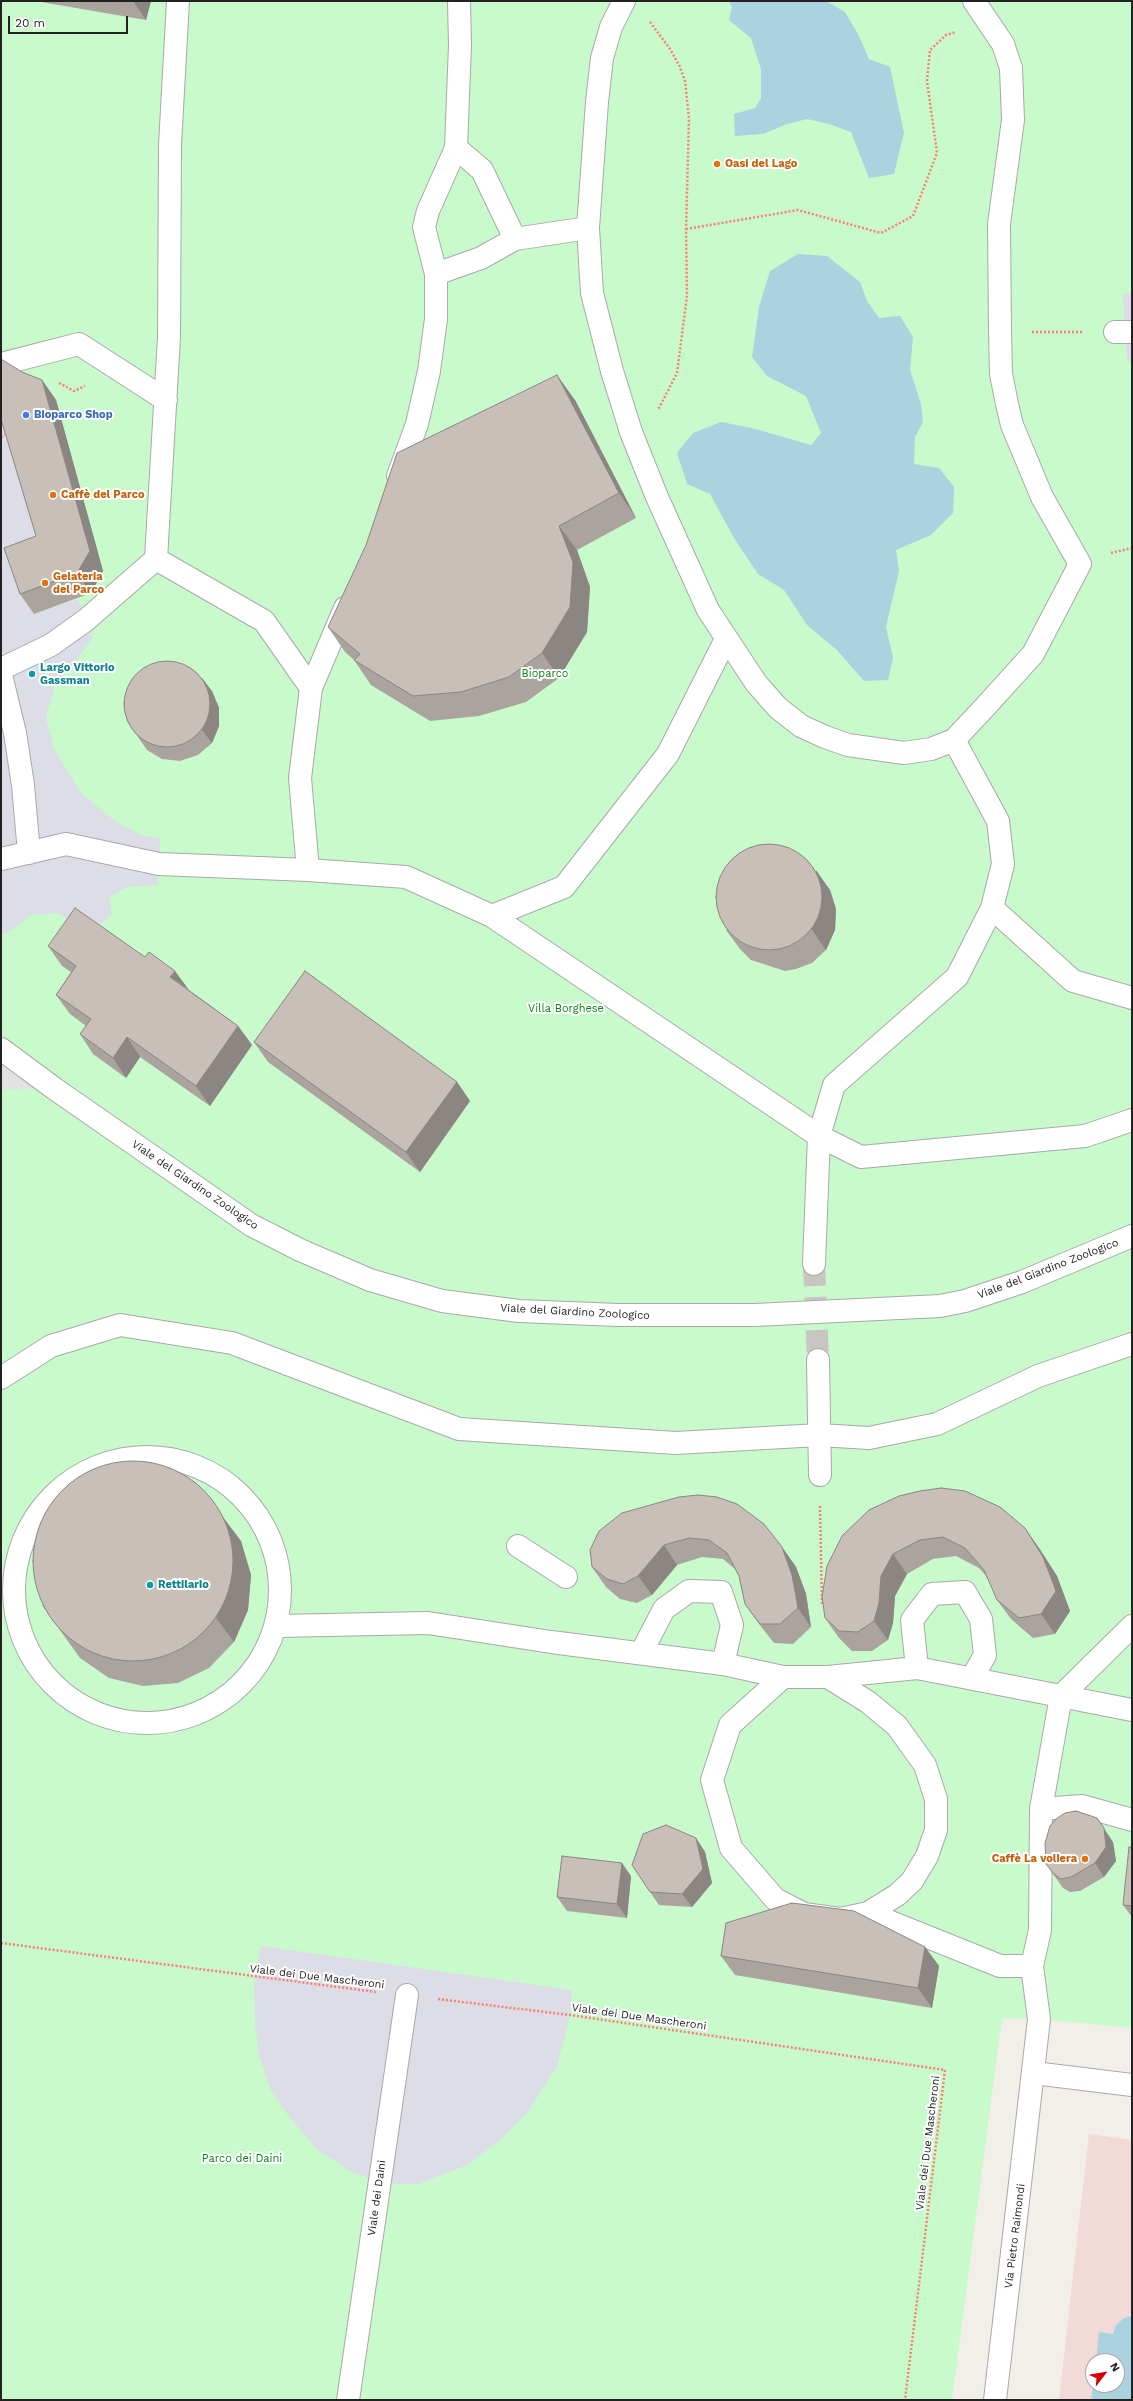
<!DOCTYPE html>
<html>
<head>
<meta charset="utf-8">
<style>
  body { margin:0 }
  #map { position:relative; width:1133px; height:2401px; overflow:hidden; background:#f2efe9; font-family:"Work Sans",sans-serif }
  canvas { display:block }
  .frame { position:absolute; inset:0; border:2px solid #222; pointer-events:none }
  .north { position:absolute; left:1085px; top:2353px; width:40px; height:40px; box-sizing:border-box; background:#fff; border:1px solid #a7a7a7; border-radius:50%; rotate:59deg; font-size:11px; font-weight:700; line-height:16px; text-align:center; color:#222 }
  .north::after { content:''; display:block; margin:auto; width:14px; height:18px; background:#d40000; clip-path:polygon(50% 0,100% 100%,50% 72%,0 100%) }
  .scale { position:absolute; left:8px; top:16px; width:120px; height:18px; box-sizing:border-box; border:2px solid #222; border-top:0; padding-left:5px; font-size:12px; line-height:14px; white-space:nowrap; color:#222; -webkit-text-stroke:3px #fff; paint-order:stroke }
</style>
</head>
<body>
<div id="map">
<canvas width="1133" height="2401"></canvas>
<div class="frame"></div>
<div class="north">N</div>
<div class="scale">20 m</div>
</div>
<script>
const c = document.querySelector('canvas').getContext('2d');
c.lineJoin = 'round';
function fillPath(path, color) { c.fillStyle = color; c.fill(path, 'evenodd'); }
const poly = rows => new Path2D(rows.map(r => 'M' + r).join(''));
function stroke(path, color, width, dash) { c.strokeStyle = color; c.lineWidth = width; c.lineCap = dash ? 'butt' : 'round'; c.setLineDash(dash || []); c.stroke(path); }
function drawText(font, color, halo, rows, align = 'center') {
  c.font = font + ' "Work Sans",sans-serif'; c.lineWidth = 4; c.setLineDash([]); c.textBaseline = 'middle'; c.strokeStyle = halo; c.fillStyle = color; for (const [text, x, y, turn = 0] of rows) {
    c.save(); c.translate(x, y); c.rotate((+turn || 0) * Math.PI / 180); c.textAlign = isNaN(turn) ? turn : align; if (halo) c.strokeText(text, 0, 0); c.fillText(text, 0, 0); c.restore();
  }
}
fillPath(poly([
  [1089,2134,1132,2140,1132,2400,1059,2400],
  [1093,2361,1117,2361,1117,2385,1093,2385]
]), '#f2dad9');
fillPath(poly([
  [1,1,1132,1,1132,2028,1039,2019,1002,2018,952,2400,1,2400]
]), '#c8facc');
fillPath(poly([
  [1,1054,43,1075,35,1088,1,1090]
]), '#e2e2e2');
fillPath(poly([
  [1132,292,1132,362,1127,361,1123,294],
  [1,416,49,556,34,614,78,599,93,638,54,688,46,718,54,749,82,794,115,821,142,836,160,838,158,885,127,887,109,897,112,915,88,934,58,913,32,915,4,935,1,931],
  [261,1946,572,1990,570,2015,557,2066,529,2110,503,2138,465,2166,419,2184,393,2184,353,2173,317,2149,290,2118,271,2091,259,2055,255,2024,254,1978]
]), '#dddde8');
fillPath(poly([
  [729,1,826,1,845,12,859,36,869,59,890,67,904,133,894,174,869,178,851,132,829,124,807,119,787,124,763,134,735,136,734,114,755,108,761,98,761,69,751,38,729,20,732,7],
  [798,254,827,256,860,282,867,301,879,318,900,316,913,337,910,370,921,404,923,422,915,437,914,464,939,468,954,487,953,513,931,535,896,550,899,571,886,627,893,658,888,680,864,681,837,650,807,625,784,590,758,574,734,538,710,494,687,484,677,453,693,433,721,422,752,428,811,445,821,433,806,396,767,376,752,357,759,307,770,271],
  [1132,2316,1132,2400,1091,2400,1093,2385,1117,2385,1117,2361,1096,2361,1099,2332,1113,2334,1116,2325,1124,2318]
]), '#aad3df');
stroke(poly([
  [814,1264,818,1360]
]), '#c8c6c1', 22, [22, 11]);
const street = poly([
  [178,1,170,145,169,337,156,559,264,621,311,688],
  [624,1,611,27,602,58,597,102,588,228,592,293,612,371,631,432,657,497,708,610,756,683,778,708,801,726,825,737,848,745,904,753,931,749,954,740,985,707,1033,654,1080,564,1042,497,1012,425,1007,404,1001,374,1000,332,999,224,1013,120,1011,68,1003,44,974,1],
  [515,239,588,228],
  [436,274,481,258,515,239,482,170,456,148],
  [1115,332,1132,332],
  [1,364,79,344,166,400],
  [398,476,417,424,429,371,436,319,436,274,424,227,428,211,456,148,460,45,459,1],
  [1,669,51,645,86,620,156,559],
  [1,675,15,733,23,785,29,853],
  [1,859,66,844,159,864,308,870,406,877,492,916,819,1136,861,1157,1085,1136,1132,1120],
  [308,870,300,778,311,688,345,608],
  [992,908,1073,981,1132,998],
  [492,916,564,887,668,754,726,639],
  [1,1049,55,1089,251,1225,300,1250,370,1280,442,1301,519,1311,618,1315,755,1315,940,1306,965,1301,1022,1282,1132,1236],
  [814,1264,819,1136,834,1085,957,977,992,908,1003,864,998,821,954,740],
  [818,1360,820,1475],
  [1,1378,51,1346,120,1325,232,1343,459,1429,676,1443,819,1435,869,1438,937,1424,1038,1376,1132,1344],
  '14 1590a133 133 0 1 1 266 0a133 133 0 1 1-266 0Z',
  [518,1546,566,1577],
  [277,1626,428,1623,551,1642,723,1664,783,1677,828,1677,917,1668,1132,1710],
  [641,1653,664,1609,689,1591,721,1592,732,1625,723,1664],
  [917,1668,912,1620,932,1594,965,1592,981,1619,985,1655,972,1678],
  [783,1677,730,1725,712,1780,731,1848,775,1899,804,1914,840,1919,868,1913,897,1895,912,1881,927,1856,936,1830,936,1799,925,1765,897,1726,868,1702,828,1677],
  [1041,1809,1082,1806,1132,1820],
  [868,1913,1000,1966,1032,1966],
  [1034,2073,1132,2085],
  [348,2400,407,1995],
  [995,2400,1039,2019,1032,1966,1040,1930,1041,1809,1061,1696,1132,1626]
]);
stroke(street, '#a9a9a9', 24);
stroke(poly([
  [650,22,670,49,679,65,685,81,689,118,686,229,687,296,677,373,658,410],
  [686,229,798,210,881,233,913,216,937,153,927,81,930,50,946,35,956,32],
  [1032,332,1083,332],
  [59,383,74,391,85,386],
  [1,437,8,433],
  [1111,553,1132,548],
  [820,1506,822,1606],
  [1,1943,376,1992],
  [438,1999,570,2015,945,2070,905,2400]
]), '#fa8072', 2.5, [2, 2]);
stroke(street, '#fff', 22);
fillPath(poly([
  [35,1,151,1,146,20],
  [22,372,42,380,56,400,103,571,91,593,34,614,20,594,36,536],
  [575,400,636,518,577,550,590,587,587,632,559,678,526,702,479,716,430,721,371,685,354,660,345,652,328,627],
  [212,691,219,708,219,726,212,743,198,755,180,761,162,759,147,750,127,721],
  [830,890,836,909,835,930,826,950,812,963,796,969,785,971,751,960,740,949,726,930],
  [48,946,189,990,238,1026,252,1045,210,1106,140,1057,126,1078,93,1054,80,1034,86,1026,70,1014,56,995,71,972,62,966],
  [254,1042,457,1082,470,1101,420,1172,268,1062],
  [869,1510,1039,1548,1057,1576,1070,1611,1055,1634,1033,1638,1011,1619,997,1600,988,1578,979,1568,956,1556,933,1559,907,1574,895,1596,893,1623,888,1640,872,1651,852,1651,839,1638,825,1618],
  [622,1513,782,1547,796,1567,806,1594,811,1627,793,1644,774,1643,759,1624,745,1604,739,1576,735,1569,723,1559,702,1557,677,1565,652,1595,637,1603,620,1599,606,1587,592,1567],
  [241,1541,251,1575,248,1610,234,1642,209,1668,178,1683,143,1686,109,1678,80,1658,42,1605],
  [696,1838,705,1852,712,1883,692,1907,659,1905,650,1892],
  [1113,1842,1116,1861,1104,1877,1080,1891,1070,1892,1063,1888,1046,1864],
  [631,1876,627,1918,567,1911,557,1897],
  [1123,1905,1132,1906,1132,1917],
  [925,1947,939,1966,932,2008,735,1975,721,1956]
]), '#aba49e');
fillPath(poly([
  [133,1,151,1,146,20],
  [557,375,575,400,636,518,619,493],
  [42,380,56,400,103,571,91,593,77,573],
  [559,526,577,550,590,587,587,632,559,678,542,653],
  [202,678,212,691,219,708,219,726,212,743,202,730],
  [816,870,830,890,836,909,835,930,826,950,812,930],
  [175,971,189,990,170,977],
  [238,1026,252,1045,210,1106,196,1086],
  [127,1037,140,1057,126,1078,113,1058],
  [457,1082,470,1101,420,1172,406,1152],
  [223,1517,241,1541,251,1575,248,1610,234,1642,216,1618],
  [1025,1528,1039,1548,1057,1576,1070,1611,1055,1634,1041,1614],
  [664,1545,677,1565,652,1595,638,1576],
  [782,1547,796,1567,806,1594,811,1627,798,1608],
  [893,1554,907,1574,895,1596,893,1623,888,1640,874,1621,881,1576],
  [1097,1818,1113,1842,1116,1861,1104,1877,1095,1863],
  [696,1838,705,1852,712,1883,692,1907,682,1894],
  [622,1863,631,1876,627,1918,617,1904],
  [925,1947,939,1966,932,2008,918,1988]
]), '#8b8681');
const building = poly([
  [1,359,22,372,42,380,90,551,77,573,20,594,4,548,36,536,1,419,1,359],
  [557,375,619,493,559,526,573,562,570,607,542,653,509,677,461,692,413,696,354,660,360,654,328,627,366,545,397,453,557,375],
  '124 704a43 43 0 1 1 86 0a43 43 0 1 1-86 0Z',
  '716 897a53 53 0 1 1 106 0a53 53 0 1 1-106 0Z',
  [75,908,145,957,149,952,175,971,170,977,238,1026,196,1086,127,1037,113,1058,80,1034,91,1019,56,995,76,966,48,946,75,908],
  [305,971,457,1082,406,1152,254,1042,305,971],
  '33 1561a100 100 0 1 1 200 0a100 100 0 1 1-200 0Z',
  [941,1488,965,1491,1000,1507,1025,1528,1043,1557,1056,1591,1041,1614,1019,1618,997,1600,984,1570,965,1548,943,1537,920,1540,893,1554,881,1576,879,1603,874,1621,858,1632,839,1631,825,1618,822,1597,827,1566,842,1536,869,1510,899,1496,920,1491,941,1488],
  [698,1495,717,1497,737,1504,764,1524,782,1547,792,1575,798,1608,780,1624,760,1624,745,1604,739,1576,727,1553,709,1540,689,1538,664,1545,638,1576,623,1584,607,1579,592,1567,590,1550,599,1531,622,1513,679,1497,698,1495],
  [1076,1811,1097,1818,1104,1828,1106,1847,1095,1863,1071,1877,1061,1879,1054,1874,1046,1864,1045,1843,1050,1826,1056,1819,1065,1813,1076,1811],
  [666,1825,696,1838,703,1869,682,1894,650,1892,632,1865,643,1834,666,1825],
  [1129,1847,1132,1847,1132,1906,1123,1905,1129,1847],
  [562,1856,622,1863,617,1904,557,1897,562,1856],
  [792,1903,854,1911,925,1947,918,1988,721,1956,726,1923,792,1903]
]);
fillPath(building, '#c7bfb8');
stroke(building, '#8b8681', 1);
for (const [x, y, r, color] of [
  [717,164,4,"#e8710a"],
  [26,415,4,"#3f7fe0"],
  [53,495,4,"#e8710a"],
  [45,583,4,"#e8710a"],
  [32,674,4,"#0f9aa8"],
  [150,1585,4,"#0f9aa8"],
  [1085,1859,4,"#e8710a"]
]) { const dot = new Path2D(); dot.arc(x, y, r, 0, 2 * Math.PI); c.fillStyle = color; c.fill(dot); stroke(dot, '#fff', 1.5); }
drawText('bold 11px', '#c56008', '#fff', [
  ["Oasi del Lago",725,164],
  ["Caffè del Parco",61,495],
  ["Gelateria",53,577],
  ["del Parco",53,590],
  ["Caffè La voliera",1077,1859,"right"]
], 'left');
drawText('bold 11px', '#366cbe', '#fff', [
  ["Bioparco Shop",34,415]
], 'left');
drawText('bold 11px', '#0d838f', '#fff', [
  ["Largo Vittorio",40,668],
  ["Gassman",40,681],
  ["Rettilario",158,1585]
], 'left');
drawText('11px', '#0c8416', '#fff', [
  ["Bioparco",545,674],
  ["Villa Borghese",566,1009],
  ["Parco dei Daini",242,2159]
]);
drawText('11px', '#222', '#fff', [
  ["Viale del Giardino Zoologico",195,1185,34],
  ["Viale del Giardino Zoologico",1048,1269,-21],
  ["Viale del Giardino Zoologico",575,1312,3],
  ["Viale dei Due Mascheroni",317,1977,7],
  ["Viale dei Due Mascheroni",639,2017,8],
  ["Viale dei Due Mascheroni",928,2143,-83],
  ["Viale dei Daini",377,2198,-82],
  ["Via Pietro Raimondi",1015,2236,-83]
]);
</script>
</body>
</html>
